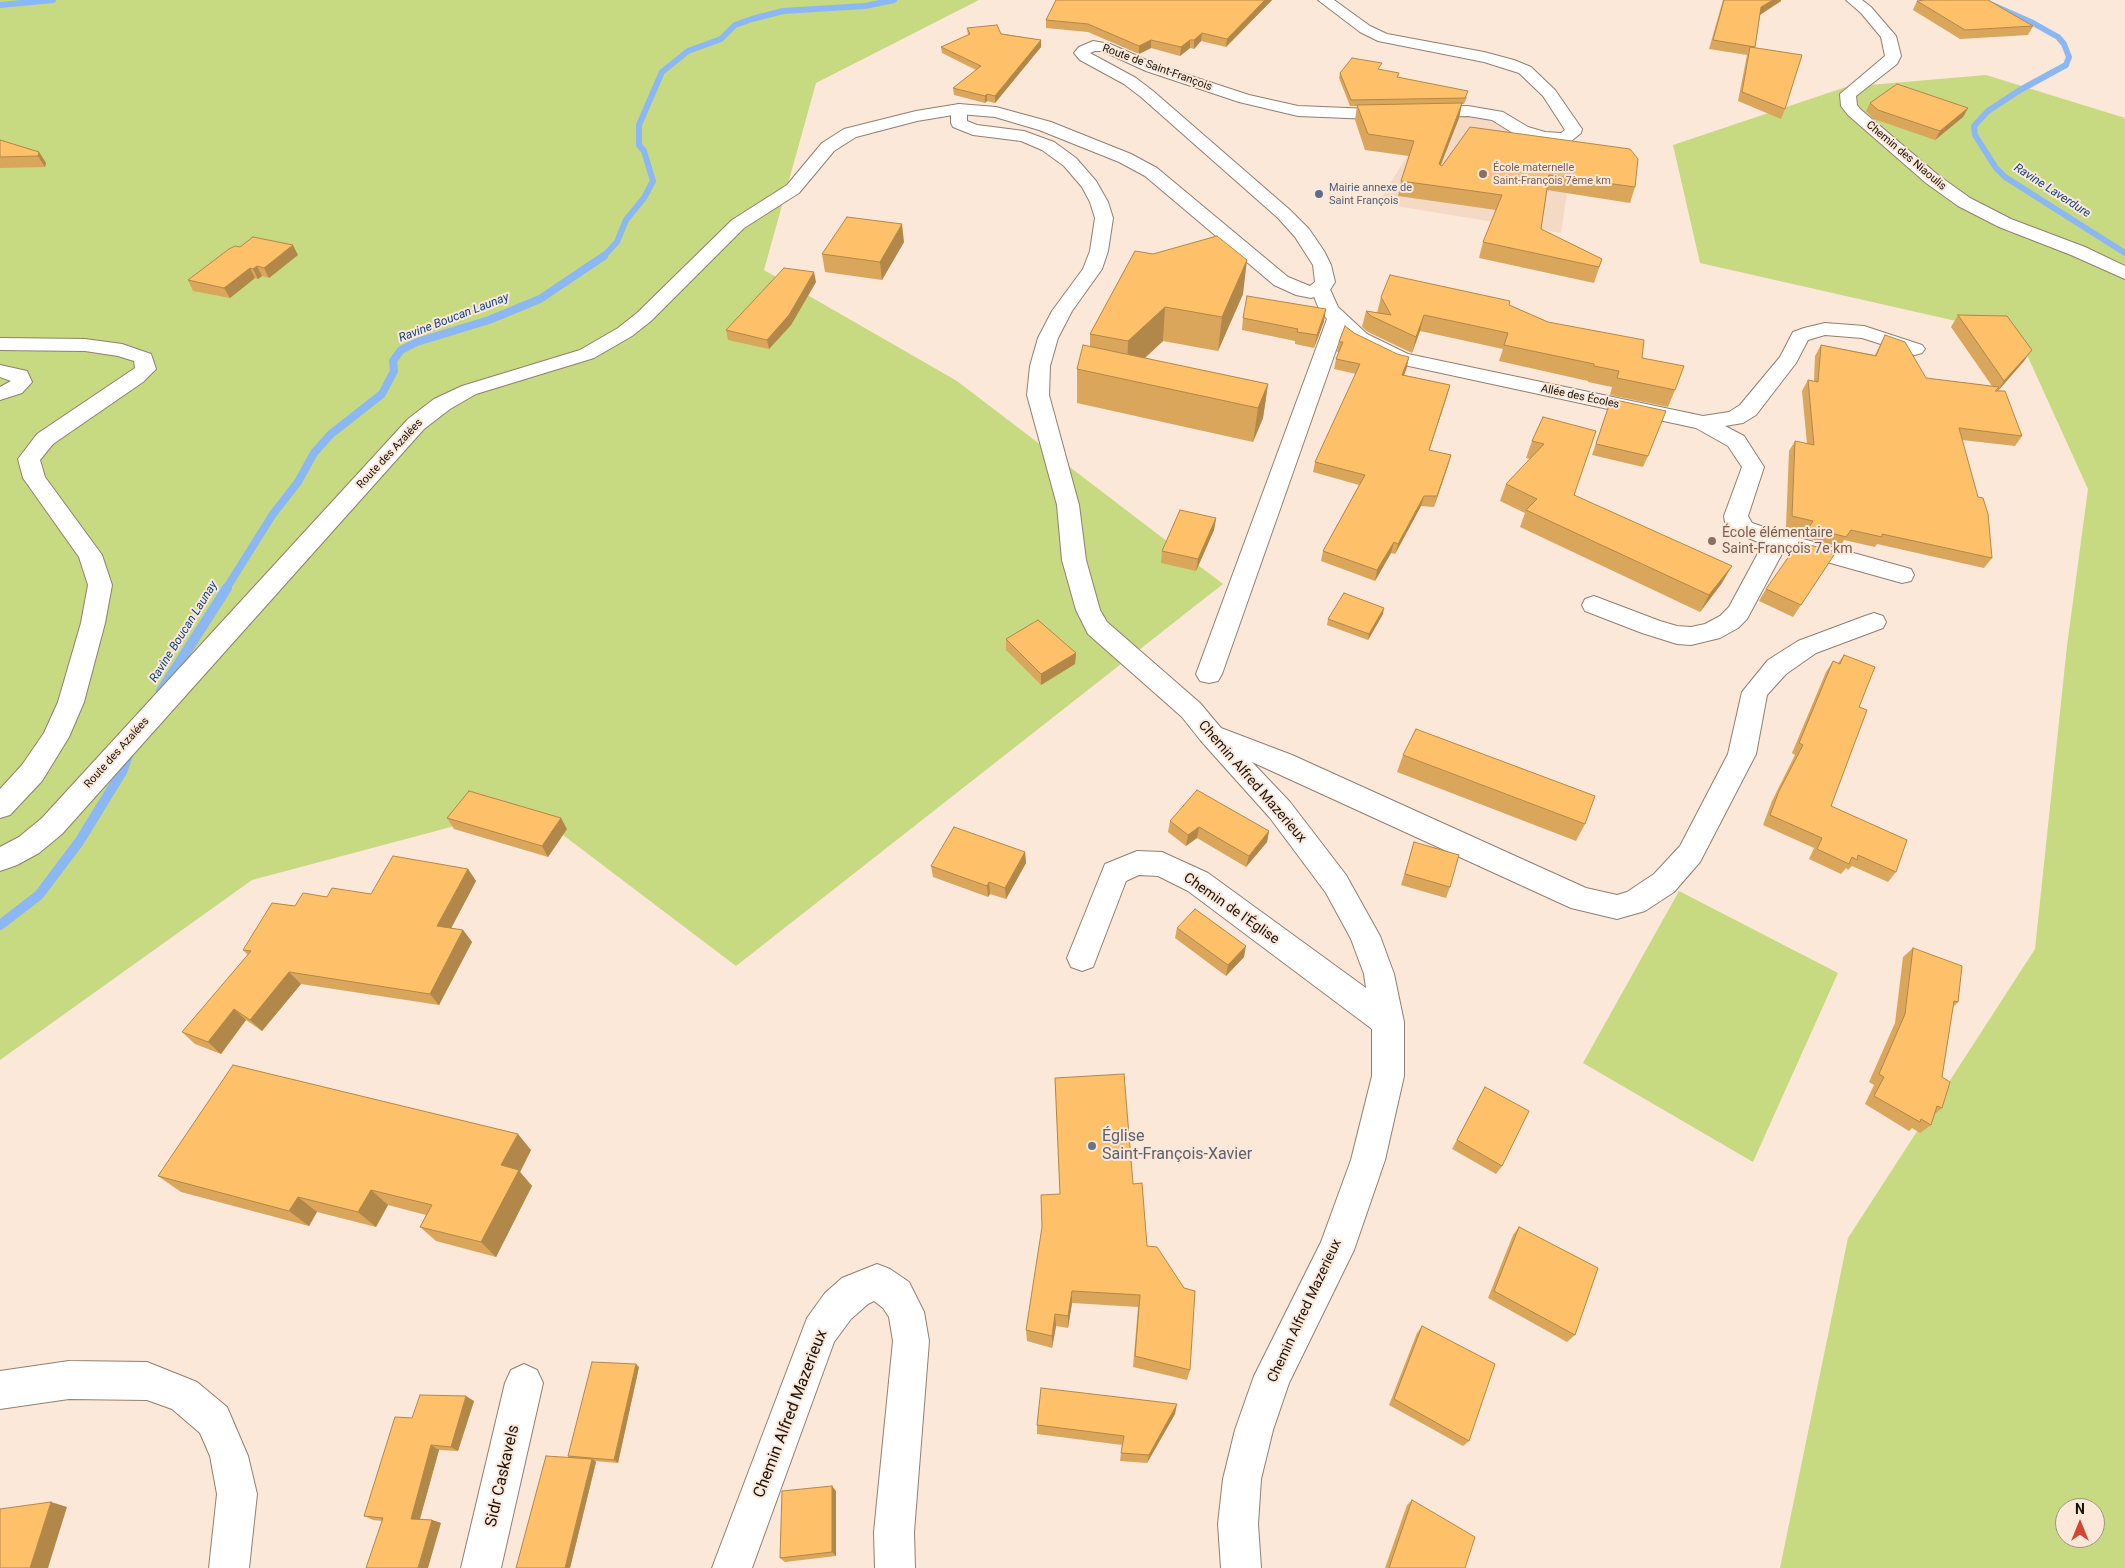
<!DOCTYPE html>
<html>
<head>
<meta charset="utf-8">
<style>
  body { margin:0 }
  #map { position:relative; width:2125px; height:1568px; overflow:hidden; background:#fbe8d8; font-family:Roboto,sans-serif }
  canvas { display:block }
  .north { position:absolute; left:2055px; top:1498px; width:50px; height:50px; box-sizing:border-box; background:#fbe8d8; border:1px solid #a19387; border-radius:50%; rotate:0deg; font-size:14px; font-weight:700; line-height:20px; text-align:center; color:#19130d }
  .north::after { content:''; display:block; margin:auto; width:18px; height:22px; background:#d24633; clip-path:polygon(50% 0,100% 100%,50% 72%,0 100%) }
</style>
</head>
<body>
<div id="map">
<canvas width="2125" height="1568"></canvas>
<div class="north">N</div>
</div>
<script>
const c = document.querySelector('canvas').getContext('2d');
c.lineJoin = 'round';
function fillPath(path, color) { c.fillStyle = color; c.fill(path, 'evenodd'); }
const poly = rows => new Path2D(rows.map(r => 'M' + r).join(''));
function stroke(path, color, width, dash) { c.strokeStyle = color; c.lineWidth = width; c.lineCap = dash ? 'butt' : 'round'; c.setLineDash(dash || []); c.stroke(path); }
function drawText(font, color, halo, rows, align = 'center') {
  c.font = font + ' Roboto,sans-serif'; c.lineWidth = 4; c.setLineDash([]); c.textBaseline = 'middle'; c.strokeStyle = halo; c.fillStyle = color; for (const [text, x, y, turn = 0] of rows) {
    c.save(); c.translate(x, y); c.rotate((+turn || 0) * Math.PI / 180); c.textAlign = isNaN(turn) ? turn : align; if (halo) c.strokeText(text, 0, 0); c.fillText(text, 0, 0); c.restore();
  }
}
fillPath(poly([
  [1472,116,1490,118,1517,138,1574,145,1561,233,1378,203,1430,119]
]), '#f4dac5');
fillPath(poly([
  [0,0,979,0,816,83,764,270,957,381,1223,584,736,966,526,807,252,880,0,1060],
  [1986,75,2125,118,2125,1568,1780,1568,1848,1238,2035,949,2067,646,2088,489,2018,335,1700,263,1673,145,1846,87],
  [2065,1508,2095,1508,2095,1538,2065,1538],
  [1679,891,1838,973,1753,1162,1583,1063]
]), '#c7d981');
stroke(poly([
  [1981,0,2033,23,2058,37,2064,44,2069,57,2066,65,2020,90,1988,111,1974,126,1975,135,1996,168,2005,177,2125,253],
  [0,5,53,0],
  [602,258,617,242,626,220,644,198,653,181,644,151,639,145,639,125,662,72,688,51,721,39,735,25,752,19,783,11,865,6,894,0]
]), '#8cb7f5', 6);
stroke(poly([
  [226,589,273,514,298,482,314,453,331,434,382,394,394,371,393,361,401,350,417,342,489,320,540,299,604,256]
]), '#8cb7f5', 8);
stroke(poly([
  [161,691,227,588],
  [0,925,39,895,79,842,122,772,130,750]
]), '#8cb7f5', 10);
const minor = poly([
  [1846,0,1862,0,1871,7,1896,36,1901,56,1897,64,1856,96,1857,105,1860,109,1938,175,1970,198,2011,219,2085,247,2125,266,2125,279,2071,255,1999,227,1958,206,1926,183,1848,115,1841,106,1840,94,1885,56,1881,37,1861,13,1846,0],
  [959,104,965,106,967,109,967,121,977,125,1024,131,1054,142,1076,158,1096,181,1108,202,1113,218,1108,251,1102,269,1072,311,1058,338,1050,366,1049,395,1079,505,1086,560,1100,610,1107,622,1200,703,1221,728,1292,755,1586,888,1617,895,1627,892,1654,874,1680,846,1728,754,1742,692,1768,660,1798,641,1865,616,1874,613,1883,616,1886,622,1883,628,1816,653,1786,674,1767,695,1756,754,1700,862,1674,892,1645,911,1617,919,1571,908,1252,762,1290,802,1346,875,1380,936,1394,974,1404,1022,1404,1076,1385,1160,1354,1250,1289,1383,1273,1430,1261,1479,1258,1524,1261,1568,1221,1568,1218,1524,1223,1479,1235,1430,1254,1376,1321,1242,1351,1160,1372,1076,1372,1029,1188,891,1158,876,1139,875,1126,881,1093,967,1082,971,1071,967,1067,958,1105,864,1137,851,1162,852,1208,873,1366,988,1364,974,1351,939,1326,893,1270,818,1201,741,1182,717,1088,634,1076,610,1062,560,1057,505,1027,395,1030,366,1038,338,1052,311,1083,269,1090,251,1095,218,1090,202,1082,187,1064,166,1042,150,1021,141,973,135,953,127,951,123,951,109,953,106,959,104],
  [1321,283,1328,285,1338,307,1367,334,1408,354,1703,416,1729,412,1740,405,1780,357,1793,332,1804,328,1825,323,1864,326,1922,345,1925,349,1922,353,1915,355,1862,338,1825,335,1808,340,1796,363,1756,415,1743,423,1725,426,1744,436,1764,467,1748,516,1752,523,1785,534,1911,569,1914,575,1911,581,1902,583,1784,550,1747,619,1738,628,1720,638,1691,645,1677,644,1642,633,1585,611,1582,605,1585,599,1594,596,1660,621,1677,626,1691,627,1705,624,1720,616,1729,607,1763,544,1736,533,1725,522,1724,516,1742,467,1728,446,1696,428,1395,363,1353,342,1342,333,1222,674,1218,681,1209,683,1200,681,1196,674,1327,319,1319,309,1311,289,1314,285,1321,283],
  [877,1264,890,1269,909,1282,924,1312,929,1341,914,1532,915,1568,875,1568,874,1532,893,1341,889,1317,883,1308,874,1301,868,1304,851,1319,834,1342,752,1568,712,1568,807,1318,825,1293,842,1278,877,1264],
  [69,1361,147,1362,197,1382,227,1407,248,1456,257,1494,249,1568,209,1568,217,1494,210,1456,200,1433,172,1409,147,1400,69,1399,0,1409,0,1371,69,1361],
  [524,1364,537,1370,543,1383,501,1568,461,1568,505,1383,511,1370,524,1364]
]);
const major = poly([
  [1318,0,1334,0,1370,26,1387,34,1484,52,1514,60,1531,67,1555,90,1582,129,1581,133,1570,142,1545,142,1516,135,1492,120,1468,116,1371,119,1298,116,1239,102,1146,71,1102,51,1095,51,1090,53,1136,78,1153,91,1290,210,1309,229,1324,251,1331,265,1335,282,1328,293,1311,298,1296,295,1274,285,1145,176,1119,162,1039,130,995,117,959,114,917,121,856,137,834,151,799,193,744,228,651,321,632,336,594,358,476,394,450,409,424,429,62,834,39,853,17,865,0,871,0,847,19,837,42,818,408,419,434,399,462,386,580,350,618,328,637,313,732,220,787,185,822,143,844,129,916,111,959,104,996,107,1051,122,1131,154,1157,168,1288,277,1310,286,1315,282,1313,265,1295,237,1278,218,1141,97,1124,84,1080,60,1074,53,1079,47,1093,41,1110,44,1158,65,1249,95,1298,106,1371,109,1468,106,1503,112,1528,127,1545,132,1561,133,1565,130,1543,96,1519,73,1484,62,1378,41,1360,32,1318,0],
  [0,338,85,339,122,344,151,354,156,369,143,382,53,444,40,460,45,477,102,555,112,585,105,623,84,702,69,737,42,781,10,815,0,818,0,789,22,765,44,733,58,702,81,623,88,585,79,557,23,478,18,459,37,434,135,368,134,361,118,356,85,351,0,350,0,338],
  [0,365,27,371,32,382,22,393,0,400,0,387,11,381,0,377,0,365]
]);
stroke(minor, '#917f71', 2);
stroke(major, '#917f71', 2);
fillPath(minor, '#fff');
fillPath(major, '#fff');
fillPath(poly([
  [1056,0,1272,0,1226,47,1201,41,1194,49,1190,48,1180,56,1151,48,1139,54,1088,32,1046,28,1046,20],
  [1723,0,1781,1,1760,15,1755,48,1785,109,1781,119,1738,101,1747,55,1709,49],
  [1917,1,2033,26,2028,35,1960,39,1913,10],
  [967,28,1041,40,1041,47,995,103,987,101,985,103,954,95,953,88,976,70,942,53,941,47,968,35],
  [1381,69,1381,70,1399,73,1398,78,1467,97,1464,104,1462,104,1459,118,1441,165,1442,166,1470,127,1635,187,1630,203,1547,190,1541,229,1602,259,1594,283,1479,258,1483,242,1496,210,1398,196,1401,181,1409,156,1365,150,1355,120,1357,106,1350,106,1339,78,1340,73],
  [1870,103,1968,108,1963,117,1935,140,1874,119,1866,111],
  [0,140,39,152,46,163,45,167,0,168],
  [904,242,882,280,825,272,822,254],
  [1135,251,1243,294,1218,351,1163,341,1144,358,1268,384,1263,418,1253,442,1077,403,1077,369,1090,347,1090,334],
  [298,255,269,278,262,276,258,279,255,278,230,298,193,291,188,280],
  [816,282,791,325,769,349,728,340,726,330],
  [1381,297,1509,305,1548,322,1642,358,1675,390,1668,407,1610,395,1612,387,1588,382,1588,381,1499,361,1503,349,1420,331,1412,353,1368,332,1362,327,1366,311,1377,313],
  [1958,315,2024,361,1998,391,2022,436,2015,446,1962,440,1992,558,1984,568,1877,544,1875,547,1844,540,1840,547,1803,537,1807,531,1786,527,1789,451,1795,441,1807,444,1802,391,1808,380,1814,381,1815,356,1821,345,1875,355,1885,335,1926,378,1992,386,1951,327],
  [1243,318,1324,321,1314,348,1295,344,1295,341,1242,330],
  [1354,333,1407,367,1404,375,1450,385,1429,450,1451,455,1434,507,1421,506,1395,554,1391,553,1375,581,1321,561,1323,551,1359,485,1313,472,1315,462,1356,374,1334,369,1336,359,1339,352,1337,352,1339,342],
  [1611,399,1648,456,1643,467,1592,455],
  [1543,417,1574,495,1722,583,1700,612,1520,527,1525,513,1500,501,1506,484,1530,459,1526,458,1532,441],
  [1216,518,1214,530,1196,571,1161,563,1162,551],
  [1828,564,1793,617,1759,601,1766,589],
  [1383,614,1368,640,1327,625,1328,619],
  [1006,639,1076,653,1075,664,1041,685,1006,650],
  [1844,655,1859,707,1831,806,1896,872,1888,882,1852,866,1848,870,1846,868,1841,874,1809,859,1814,848,1763,825,1772,801,1795,755,1792,753,1826,672,1833,661,1838,663],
  [1403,755,1585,824,1576,841,1397,772],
  [447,818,567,829,548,857,454,829],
  [1170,821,1269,831,1267,842,1246,867,1197,838,1186,846,1168,832],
  [1414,842,1450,887,1446,898,1401,885],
  [1025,852,1026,863,1006,899,990,894,988,897,933,877,931,866],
  [468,869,476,881,451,928,463,930,472,942,439,1005,301,984,262,1031,246,1020,221,1054,195,1044,182,1032,248,955,243,950,295,906,371,894],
  [1177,928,1244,957,1226,976,1175,938],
  [1913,948,1958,1002,1953,1007,1942,1077,1942,1108,1935,1114,1931,1125,1920,1133,1912,1128,1909,1131,1865,1104,1874,1085,1869,1082,1895,1023,1903,957],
  [1055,1078,1133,1184,1147,1246,1190,1370,1187,1380,1133,1367,1138,1307,1072,1303,1068,1328,1056,1326,1052,1348,1027,1341,1026,1330,1060,1194],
  [1485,1087,1502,1166,1496,1174,1452,1149],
  [531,1150,520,1172,532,1186,496,1257,436,1241,420,1227,426,1215,388,1205,376,1227,317,1212,309,1226,181,1192,158,1176],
  [1519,1227,1575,1335,1567,1342,1488,1298,1513,1235],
  [1422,1326,1469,1441,1463,1446,1389,1405,1417,1333],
  [639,1367,618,1463,595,1461,596,1462,570,1568,516,1568,569,1457,568,1456],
  [474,1401,458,1451,439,1450,420,1519,432,1520,441,1523,382,1521,373,1520,364,1516,412,1418],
  [1175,1414,1147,1463,1120,1461,1122,1445,1037,1434,1037,1425],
  [836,1491,836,1556,785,1562,780,1558],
  [1412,1500,1465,1568,1385,1568,1407,1505]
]), '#daa65b');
fillPath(poly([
  [1265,0,1272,0,1226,47,1227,39],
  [1773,0,1781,0,1781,1,1758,16,1761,7],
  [1202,33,1201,41,1194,49,1194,40],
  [1041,40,1041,47,995,103,995,96],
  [1151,40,1151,48,1139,54,1139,46],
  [1190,40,1190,48,1180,56,1181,47],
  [987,94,987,101,985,103,985,96],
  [1462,103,1459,118,1435,179,1439,164],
  [1968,108,1963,117,1935,140,1940,131],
  [39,152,46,163,45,167,38,156],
  [902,224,904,242,882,280,880,262],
  [293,245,298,255,269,278,264,268],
  [1247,260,1243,294,1218,351,1222,317],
  [257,266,262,276,258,279,253,269],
  [250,268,255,278,230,298,224,288],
  [814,272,816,282,791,325,769,349,767,340],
  [1165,307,1163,341,1127,375,1128,341],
  [1326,309,1324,321,1314,348,1317,335],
  [1424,315,1420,331,1412,353,1416,337],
  [2032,350,2024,361,1996,393,2004,381],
  [1409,357,1407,367,1400,386,1402,375],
  [1268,384,1263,418,1253,442,1258,408],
  [1450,385,1447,396,1426,461,1429,450],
  [1451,455,1448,466,1434,507,1437,496],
  [1424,496,1421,506,1395,554,1398,544],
  [1216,518,1214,530,1196,571,1198,559],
  [1394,542,1391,553,1375,581,1377,570],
  [1732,566,1722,583,1700,612,1709,595],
  [1384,608,1383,614,1368,640,1369,634],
  [1076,653,1075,664,1041,685,1041,674],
  [561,818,567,829,548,857,542,846],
  [1199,827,1197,838,1186,846,1188,835],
  [1269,831,1267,842,1246,867,1249,856],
  [1025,852,1026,863,1006,899,1005,888],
  [468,869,476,881,446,938,437,926],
  [989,882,990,894,988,897,987,886],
  [463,930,472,942,439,1005,430,994],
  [1246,946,1244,957,1226,976,1228,965],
  [289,972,301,984,262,1031,250,1020],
  [234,1009,246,1020,221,1054,208,1042],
  [518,1134,531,1150,520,1172,532,1186,496,1257,481,1242,501,1165],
  [371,1190,388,1205,376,1227,358,1212],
  [298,1197,317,1212,309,1226,289,1211],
  [1072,1291,1072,1303,1068,1328,1068,1316],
  [1055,1314,1056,1326,1052,1348,1052,1336],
  [636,1364,639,1367,618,1463,614,1460],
  [466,1396,474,1401,458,1451,451,1447],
  [1177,1404,1175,1414,1147,1463,1149,1455],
  [431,1445,439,1450,419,1522,411,1519],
  [592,1459,596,1462,570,1568,565,1568],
  [832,1486,836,1491,836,1556,832,1552],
  [51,1502,67,1507,48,1568,30,1568],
  [432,1520,441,1523,428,1568,418,1568]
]), '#b2874a');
const building = poly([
  [1056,0,1265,0,1227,39,1202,33,1194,40,1190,40,1181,47,1151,40,1139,46,1088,24,1046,20,1056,0],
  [1724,0,1773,0,1761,7,1755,47,1713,40,1724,0],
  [1925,0,1988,0,2033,26,1965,30,1917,1,1925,0],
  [997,25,1001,34,1041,40,995,96,987,94,985,96,953,88,981,66,941,47,970,34,967,28,997,25],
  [1750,47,1802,55,1785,109,1742,92,1750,47],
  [1352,58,1382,63,1378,69,1399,73,1397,77,1468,91,1465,98,1351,100,1340,73,1352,58],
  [1897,84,1968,108,1940,131,1878,110,1870,103,1897,84],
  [1462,103,1439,164,1442,166,1470,127,1630,149,1638,159,1635,187,1549,175,1541,229,1602,259,1599,267,1483,242,1502,195,1401,181,1414,141,1368,134,1357,105,1462,103],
  [0,140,39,152,38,156,0,157,0,140],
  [847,217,902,224,880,262,822,254,847,217],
  [1217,236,1247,260,1222,317,1165,307,1128,341,1090,334,1135,251,1153,254,1217,236],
  [253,237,293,245,264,268,257,266,253,269,250,268,224,288,188,280,229,249,235,246,240,247,253,237],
  [784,268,814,272,789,315,767,340,726,330,784,268],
  [1390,275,1510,301,1509,305,1548,322,1644,340,1642,358,1684,366,1675,390,1617,378,1619,371,1594,366,1594,364,1504,345,1508,333,1424,315,1416,337,1371,316,1366,311,1391,315,1381,297,1390,275],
  [1247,296,1326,309,1317,335,1297,332,1298,329,1243,318,1247,296],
  [1958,315,2007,316,2032,350,2004,381,1958,315],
  [1345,326,1354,333,1397,354,1409,357,1402,375,1450,385,1429,450,1451,455,1437,496,1424,496,1398,544,1394,542,1377,570,1323,551,1365,475,1315,462,1360,364,1336,359,1343,342,1339,342,1345,326],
  [1885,335,1905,342,1926,378,1999,387,1995,391,2005,391,2022,436,1959,428,1978,497,1983,498,1988,514,1992,558,1882,534,1882,537,1851,530,1846,537,1809,527,1813,521,1792,516,1795,441,1814,445,1808,380,1818,382,1821,345,1876,356,1885,335],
  [1083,345,1268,384,1258,408,1077,369,1083,345],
  [1611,399,1666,411,1648,456,1596,444,1611,399],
  [1543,417,1596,431,1574,495,1732,566,1709,595,1526,510,1537,499,1506,484,1544,444,1532,441,1543,417],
  [1180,510,1216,518,1198,559,1162,551,1180,510],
  [1799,542,1836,552,1801,605,1766,589,1799,542],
  [1344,593,1384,608,1369,634,1328,619,1344,593],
  [1038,620,1076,653,1041,674,1006,639,1038,620],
  [1844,655,1875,667,1859,707,1867,710,1831,806,1907,840,1896,872,1858,855,1857,860,1852,857,1849,864,1817,849,1822,838,1770,815,1779,791,1803,745,1799,743,1833,661,1840,664,1844,655],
  [1416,729,1595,796,1585,824,1403,755,1416,729],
  [1197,790,1269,831,1249,856,1199,827,1188,835,1170,821,1197,790],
  [469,791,561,818,542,846,447,818,469,791],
  [954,827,1025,852,1005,888,989,882,987,886,931,866,954,827],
  [1414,842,1459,855,1450,887,1405,874,1414,842],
  [393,856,468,869,437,926,463,930,430,994,289,972,250,1020,234,1009,208,1042,182,1032,251,951,243,950,272,903,295,906,303,893,327,897,332,888,371,894,393,856],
  [1195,909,1246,946,1228,965,1177,928,1195,909],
  [1913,948,1962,966,1958,1002,1954,1001,1942,1077,1950,1082,1942,1108,1937,1106,1931,1125,1921,1119,1920,1122,1874,1096,1884,1077,1879,1074,1905,1014,1913,948],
  [233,1065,518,1134,501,1165,519,1170,481,1242,420,1227,432,1205,371,1190,358,1212,298,1197,289,1211,158,1176,233,1065],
  [1124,1074,1133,1184,1142,1183,1147,1246,1157,1247,1184,1288,1195,1291,1190,1370,1135,1356,1140,1295,1072,1291,1068,1316,1055,1314,1052,1336,1026,1330,1042,1227,1041,1195,1060,1194,1055,1078,1124,1074],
  [1485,1087,1529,1111,1502,1166,1457,1140,1485,1087],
  [1519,1227,1598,1268,1575,1335,1494,1291,1519,1227],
  [1422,1326,1495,1364,1469,1441,1394,1399,1422,1326],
  [592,1362,636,1364,614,1460,568,1456,592,1362],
  [1041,1388,1177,1404,1149,1455,1121,1453,1124,1436,1037,1425,1041,1388],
  [420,1395,466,1396,451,1447,431,1445,411,1519,432,1520,418,1568,366,1568,383,1518,364,1516,395,1417,412,1418,420,1395],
  [546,1456,592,1459,565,1568,516,1568,546,1456],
  [832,1486,832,1552,780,1558,782,1491,832,1486],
  [1412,1500,1475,1537,1465,1568,1389,1568,1412,1500],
  [51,1502,30,1568,0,1568,0,1509,51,1502]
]);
fillPath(building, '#fec16a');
stroke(building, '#b2874a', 1);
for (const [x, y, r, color] of [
  [1483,174,5,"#8d6e63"],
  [1319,194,5,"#5c6f8a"],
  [1712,541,5,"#8d6e63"],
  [1092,1146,5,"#6b7280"]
]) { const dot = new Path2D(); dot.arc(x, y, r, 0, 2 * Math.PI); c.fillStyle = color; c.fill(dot); stroke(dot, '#fbe8d8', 2); }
drawText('11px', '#19130d', '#fbe8d8', [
  ["Route de Saint-François",1157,68,20],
  ["Chemin des Niaoulis",1906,156,40],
  ["Allée des Écoles",1580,397,12],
  ["Route des Azalées",390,454,-47],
  ["Route des Azalées",117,753,-48]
]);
drawText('11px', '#785e54', '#fbe8d8', [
  ["École maternelle",1493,168],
  ["Saint-François 7ème km",1493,181]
], 'left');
drawText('11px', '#4e5e75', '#fbe8d8', [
  ["Mairie annexe de",1329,188],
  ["Saint François",1329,201]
], 'left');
drawText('italic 12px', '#0f4285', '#fbe8d8', [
  ["Ravine Laverdure",2052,191,33],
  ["Ravine Boucan Launay",454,318,-21],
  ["Ravine Boucan Launay",184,632,-58]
]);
drawText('14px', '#785e54', '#fbe8d8', [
  ["École élémentaire",1722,533],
  ["Saint-François 7e km",1722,549]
], 'left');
drawText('14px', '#19130d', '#fbe8d8', [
  ["Chemin Alfred Mazerieux",1252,782,49],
  ["Chemin de l'Église",1231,909,35],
  ["Chemin Alfred Mazerieux",1305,1311,-65]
]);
drawText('16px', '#5b616d', '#fbe8d8', [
  ["Église",1102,1137],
  ["Saint-François-Xavier",1102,1155]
], 'left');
drawText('16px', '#19130d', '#fbe8d8', [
  ["Chemin Alfred Mazerieux",791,1414,-69],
  ["Sidr Caskavels",503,1476,-77]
]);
</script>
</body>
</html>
